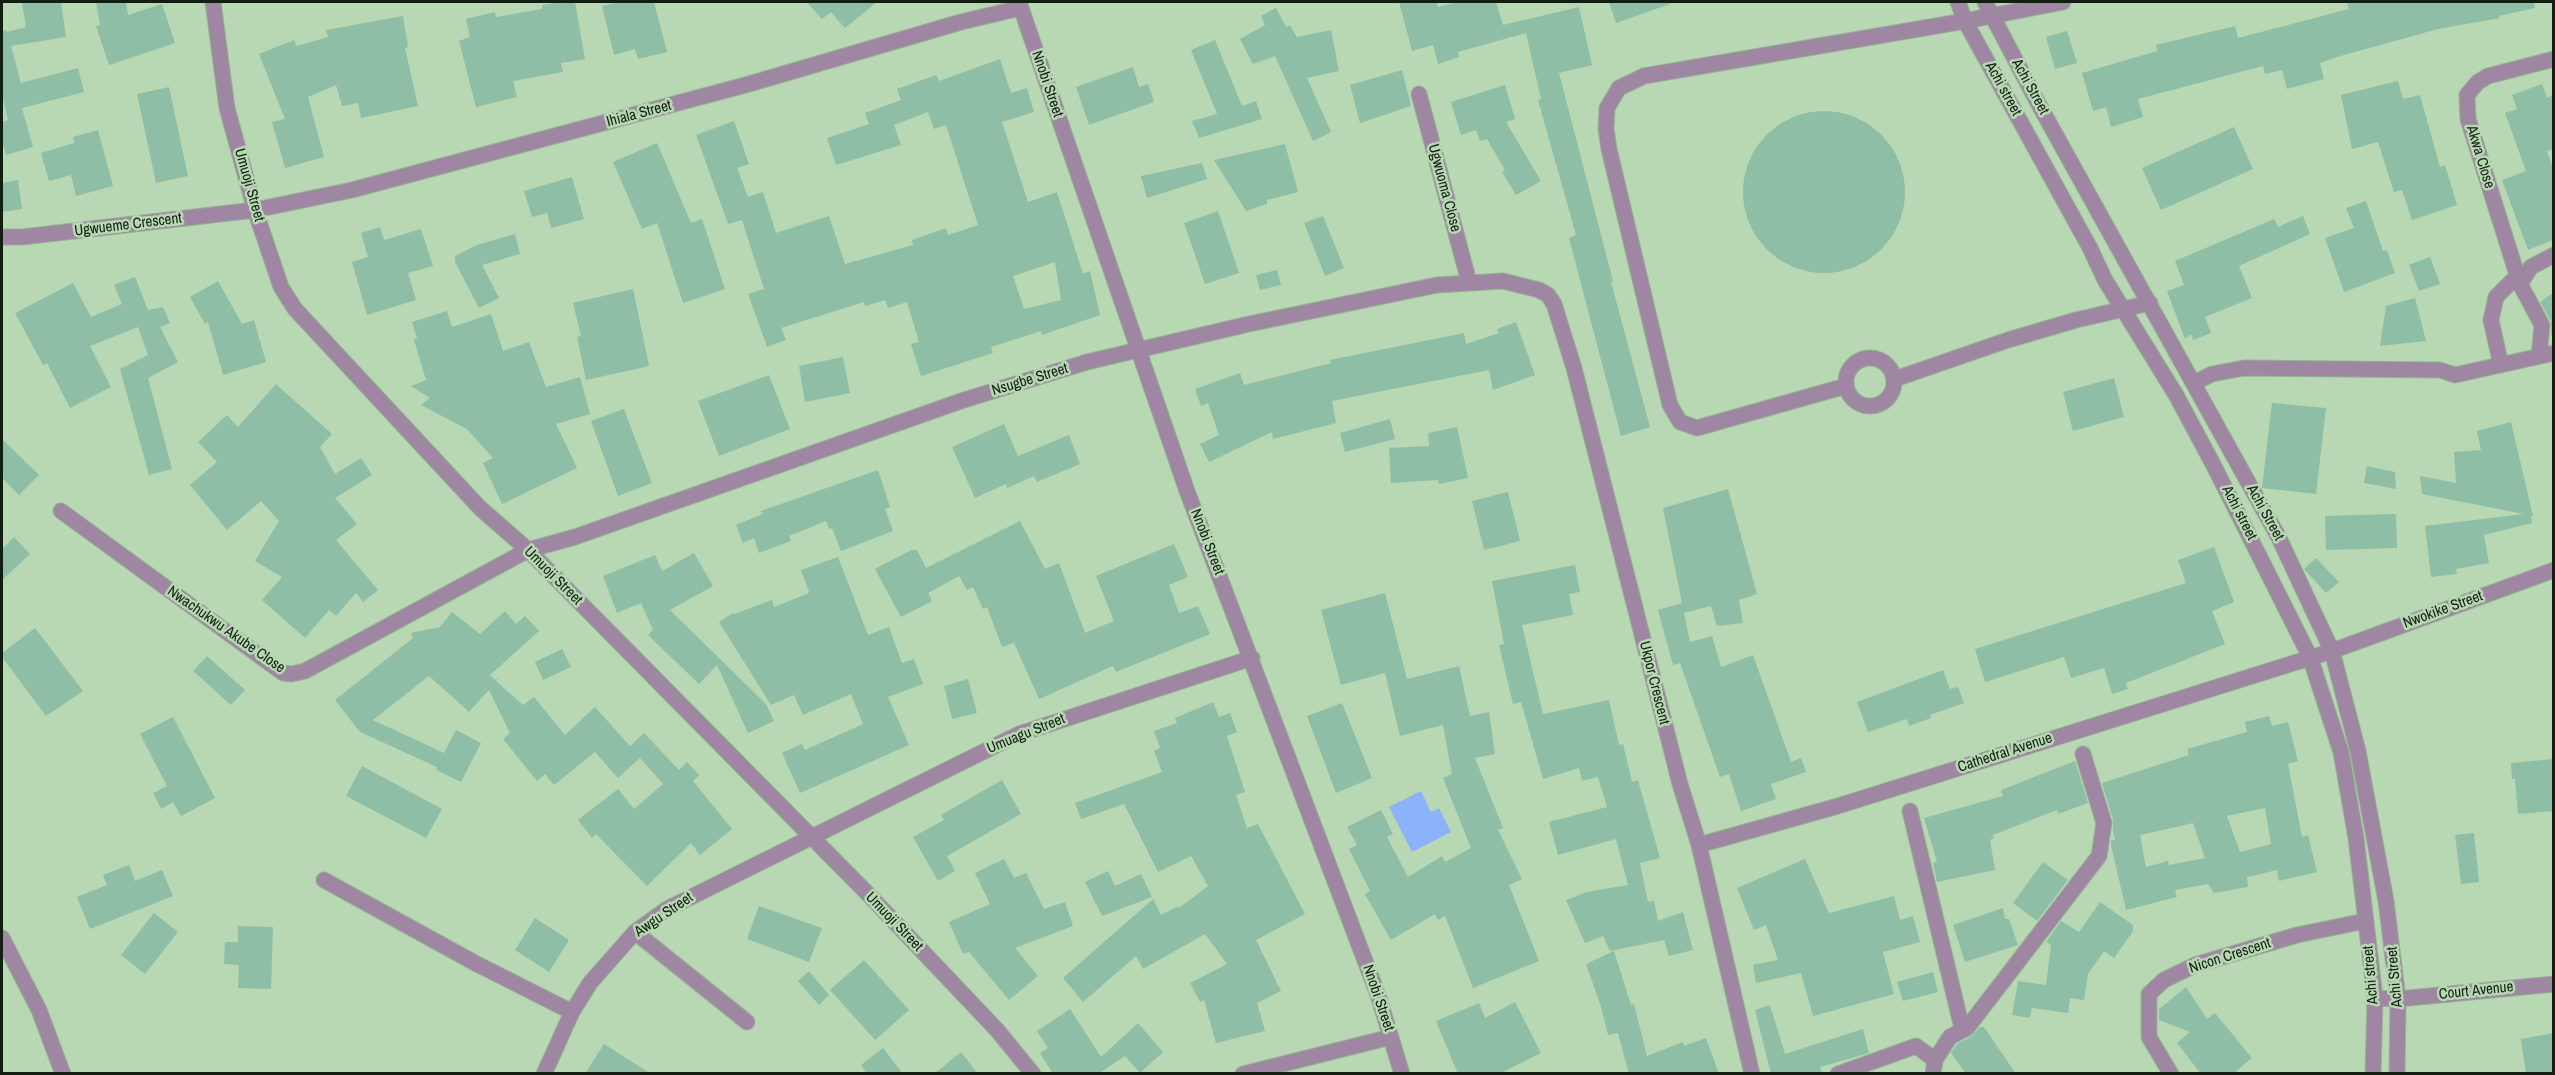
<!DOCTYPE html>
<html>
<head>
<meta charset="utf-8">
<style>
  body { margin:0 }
  #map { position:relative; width:2555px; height:1075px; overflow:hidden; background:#b7d8b3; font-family:"Archivo Narrow",sans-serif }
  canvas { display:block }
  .frame { position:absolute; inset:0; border:3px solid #121e11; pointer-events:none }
</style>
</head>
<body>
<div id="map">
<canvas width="2555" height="1075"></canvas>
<div class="frame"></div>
</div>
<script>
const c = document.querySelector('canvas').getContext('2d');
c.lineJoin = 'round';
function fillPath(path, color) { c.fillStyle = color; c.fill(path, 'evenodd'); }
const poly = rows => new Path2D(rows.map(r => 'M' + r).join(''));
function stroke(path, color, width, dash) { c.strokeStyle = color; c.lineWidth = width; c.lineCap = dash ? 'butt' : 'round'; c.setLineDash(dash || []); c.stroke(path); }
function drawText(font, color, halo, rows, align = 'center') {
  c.font = font + ' "Archivo Narrow",sans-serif'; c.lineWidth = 5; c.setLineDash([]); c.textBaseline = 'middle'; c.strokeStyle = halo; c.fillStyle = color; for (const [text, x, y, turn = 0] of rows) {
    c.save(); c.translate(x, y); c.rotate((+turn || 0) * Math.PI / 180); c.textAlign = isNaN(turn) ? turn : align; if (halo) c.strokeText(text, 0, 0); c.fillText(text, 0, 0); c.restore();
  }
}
fillPath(poly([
  [1421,791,1431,812,1439,808,1451,832,1412,852,1389,807]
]), '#8cb2fa');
fillPath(poly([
  [34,2,61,2,66,37,11,46,21,83,78,68,84,92,22,108,33,147,6,155,2,141,2,122,8,120,2,95,2,31,6,30,7,32,26,27,22,3],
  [96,2,126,2,128,15,162,4,175,43,109,65,96,26,100,25],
  [563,2,575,2,585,59,561,63,563,72,513,81,517,97,476,107,459,41,470,37,466,19,495,12,496,17,542,9,542,5],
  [620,2,654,2,667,52,638,59,635,49,614,55,602,6],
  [807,2,877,2,845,28,831,12,822,19],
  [1399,2,1436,2,1438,7,1457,2,1496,2,1503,25,1579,7,1592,65,1559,73,1613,281,1611,282,1650,427,1621,436,1569,238,1576,235,1538,100,1541,99,1526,33,1458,52,1459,57,1438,64,1433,45,1412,51],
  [1609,2,1670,2,1670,4,1616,23],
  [2347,2,2534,2,2535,8,2499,16,2500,18,2438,29,2337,57,2320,63,2324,79,2287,89,2282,70,2265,74,2263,66,2138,99,2143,117,2111,127,2106,107,2093,111,2082,73,2157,51,2156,45,2235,26,2238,38,2349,9],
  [1276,8,1286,27,1290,25,1297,37,1331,30,1339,71,1307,78,1331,132,1313,141,1275,56,1253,64,1240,39,1265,25,1261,16],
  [403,16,408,47,405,48,418,106,361,118,358,103,342,106,336,85,308,97,324,157,285,168,272,122,285,119,259,54,294,40,297,46,328,37,326,30],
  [2067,31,2077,63,2055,69,2046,37],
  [1215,40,1242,106,1256,101,1262,119,1199,138,1192,121,1217,114,1191,50],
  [1000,59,1011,93,1027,88,1034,112,1002,122,1028,202,1057,192,1083,274,1090,271,1100,315,1042,335,1041,331,991,347,993,353,921,376,911,344,919,342,907,302,888,308,885,300,865,306,864,302,781,328,786,340,767,347,748,294,764,289,742,220,728,224,696,135,734,121,749,164,737,168,748,197,763,192,776,233,829,216,845,264,913,245,912,240,946,228,948,235,978,225,946,125,934,129,928,112,894,125,901,145,836,165,827,138,869,124,865,113,901,100,897,89,936,75,939,81],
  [1055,262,1061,300,1024,309,1013,276],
  [1133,67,1139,87,1148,84,1154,102,1089,125,1076,87],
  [1402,70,1411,106,1360,123,1350,85],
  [2398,81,2403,99,2420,95,2440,167,2445,165,2457,205,2412,220,2402,190,2394,192,2378,142,2352,149,2341,95],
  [2542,84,2547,98,2553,95,2553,149,2547,151,2553,168,2553,240,2528,250,2502,180,2526,171,2505,113,2517,109,2512,95],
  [1505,85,1515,119,1506,122,1541,181,1516,195,1502,172,1505,170,1487,139,1480,141,1476,130,1461,135,1451,102],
  [169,87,188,176,156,183,137,94],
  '1743 192a81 81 0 1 1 162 0a81 81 0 1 1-162 0Z',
  [2234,127,2253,169,2161,210,2142,168],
  [98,130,113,186,76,196,71,175,49,181,41,153,74,143,73,137],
  [657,143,691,223,702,219,725,289,683,303,657,223,642,229,613,162],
  [1285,144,1298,192,1267,200,1267,204,1246,211,1214,160],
  [1202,163,1207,179,1147,198,1141,176],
  [572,177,584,219,551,228,547,213,532,217,524,191],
  [18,180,22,209,2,212,2,183],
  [2366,201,2383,251,2387,250,2395,273,2344,292,2325,238,2354,228,2346,208],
  [1218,211,1239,273,1205,284,1184,223],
  [1323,216,1344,268,1325,276,1304,223],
  [2303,216,2310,234,2239,266,2252,298,2205,317,2211,333,2193,340,2191,334,2185,339,2167,291,2184,285,2175,261,2274,219,2278,227],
  [380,227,384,240,421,229,433,266,408,273,416,300,367,315,352,262,368,257,361,233],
  [515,234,520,254,482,265,499,298,479,308,455,262,455,256,477,245],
  [2430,257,2440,284,2419,291,2409,265],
  [1277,270,1281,285,1260,290,1256,275],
  [135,277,148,310,163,307,170,323,160,327,178,362,148,378,172,469,149,475,120,369,148,355,138,327,90,346,111,387,70,408,47,363,43,365,15,313,73,283,91,317,122,304,114,285],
  [218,281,242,324,254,320,266,362,223,375,208,322,205,324,190,297],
  [633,289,649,366,586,380,577,337,581,336,573,303],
  [2553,293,2553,339,2551,334,2551,321,2540,302],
  [2415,298,2426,341,2380,346,2386,306],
  [447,311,452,327,491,314,503,351,529,342,546,387,580,377,590,414,556,424,577,468,502,504,483,463,493,458,467,429,421,405,430,398,411,386,426,380,414,340,417,338,412,322],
  [1516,322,1535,375,1493,390,1489,370,1332,401,1336,423,1273,439,1272,432,1209,462,1200,444,1219,435,1208,403,1201,406,1195,389,1240,373,1244,385,1331,363,1330,360,1464,333,1466,344,1499,333,1497,329],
  [843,357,850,393,805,402,799,366],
  [769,375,790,429,719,456,698,401],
  [2114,378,2124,417,2073,431,2063,392],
  [276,384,332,434,320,447,335,474,361,458,372,475,335,498,357,524,336,540,378,590,363,602,356,593,336,616,329,610,305,638,262,600,282,577,255,561,279,521,261,501,227,530,190,485,217,462,198,442,227,415,238,427],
  [2272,403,2326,408,2316,494,2262,488],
  [624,409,652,483,618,496,591,421],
  [1390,419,1395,439,1345,452,1340,433],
  [2511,422,2533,516,2531,516,2532,523,2484,535,2489,563,2456,569,2457,574,2431,577,2425,526,2524,514,2422,494,2420,476,2456,483,2454,452,2481,450,2477,431],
  [1004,424,1018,456,1069,435,1080,464,1037,482,1034,476,1007,488,1006,484,975,498,952,447],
  [1457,427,1468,478,1439,484,1438,480,1391,483,1389,448,1429,446,1428,433],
  [2,439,39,475,19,495,2,478],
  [2367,466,2395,472,2396,489,2364,483],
  [878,470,890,507,885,509,893,531,841,551,832,528,829,529,826,521,789,536,791,541,759,553,754,538,743,543,736,525,763,514,761,511],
  [1728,489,1757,594,1739,600,1743,623,1717,626,1711,606,1684,613,1690,642,1712,636,1721,667,1753,655,1791,762,1801,758,1806,772,1771,784,1776,799,1741,811,1729,774,1720,777,1680,663,1673,665,1658,610,1682,603,1663,508],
  [1508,492,1520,541,1484,550,1472,501],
  [2396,514,2397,548,2326,550,2325,516],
  [1020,521,1045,569,1059,563,1085,633,1114,621,1096,576,1174,544,1188,577,1169,585,1179,613,1198,606,1210,634,1116,672,1113,666,1039,699,1014,643,1002,647,987,607,983,609,973,587,967,590,959,576,928,593,932,601,901,617,875,569,911,550,917,550,926,568],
  [14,537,30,554,2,580,2,549],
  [2214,547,2234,602,2212,611,2225,644,2126,683,2128,689,2112,694,2104,668,2071,678,2064,657,1985,682,1975,649,2186,583,2178,560],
  [694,553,713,586,670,610,766,704,774,721,748,733,717,665,699,684,648,635,653,630,641,603,617,613,603,576,655,555,662,571],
  [838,557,868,635,889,627,902,663,914,659,923,684,888,697,909,745,800,793,782,753,802,744,805,750,863,724,851,694,803,715,794,695,771,705,719,622,733,613,734,614,772,600,774,607,807,594,809,592,801,570],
  [2316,558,2339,582,2326,593,2304,569],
  [1575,565,1580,592,1569,594,1573,615,1522,625,1543,714,1609,700,1619,745,1623,744,1632,782,1638,780,1660,858,1640,863,1648,902,1654,901,1658,921,1683,912,1693,950,1669,956,1664,940,1610,951,1603,936,1585,943,1566,900,1587,892,1628,885,1616,839,1558,855,1549,822,1607,807,1598,777,1582,781,1579,768,1543,779,1521,702,1513,704,1499,645,1504,644,1492,581],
  [1385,593,1407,679,1459,666,1470,716,1489,712,1495,754,1475,758,1503,828,1498,830,1522,879,1509,885,1539,961,1473,988,1445,916,1438,920,1435,914,1391,940,1365,894,1370,891,1349,849,1357,845,1347,827,1381,810,1393,834,1387,837,1408,877,1442,856,1445,862,1471,848,1443,778,1452,774,1443,725,1400,736,1385,673,1341,685,1321,610],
  [505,611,516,624,525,616,539,631,490,675,495,680,499,678,496,681,523,705,534,697,565,735,595,707,630,746,644,733,679,770,687,762,699,775,693,781,732,829,700,855,691,843,647,886,596,834,592,838,578,820,618,789,634,809,663,784,640,758,618,778,595,752,554,785,545,774,537,781,503,739,510,733,489,690,469,712,429,676,373,720,444,753,456,730,481,743,461,782,436,770,437,767,360,732,335,700,413,638,411,633,440,627,452,612,480,634],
  [35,628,83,691,46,716,2,657,2,653],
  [562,649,571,667,543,680,535,662],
  [207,656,245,690,231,705,193,671],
  [1943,670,1950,689,1958,687,1964,703,1930,715,1931,718,1909,726,1907,719,1868,732,1857,702],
  [968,679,977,713,952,719,944,686],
  [1213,702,1219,717,1230,713,1237,732,1227,736,1245,792,1236,795,1247,828,1258,824,1305,914,1256,940,1281,991,1257,1003,1265,1031,1216,1043,1204,1000,1200,1002,1190,983,1227,964,1205,934,1143,969,1136,956,1083,1002,1063,978,1153,899,1161,915,1178,906,1179,908,1208,886,1191,856,1158,872,1124,804,1081,819,1075,803,1162,772,1154,751,1160,748,1154,731,1177,723,1175,718],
  [1342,703,1372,778,1336,793,1307,716],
  [2269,716,2272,726,2288,722,2298,761,2288,764,2302,837,2308,835,2317,872,2279,881,2277,870,2247,877,2248,887,2214,893,2208,884,2175,890,2177,897,2126,910,2111,845,2111,840,2115,840,2113,831,2113,820,2102,783,2189,755,2187,749,2247,732,2245,722],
  [2265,808,2271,844,2240,852,2227,816],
  [2193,823,2205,858,2169,865,2168,861,2146,867,2140,835],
  [173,717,215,798,181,816,173,802,161,809,153,793,167,786,140,734],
  [2553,759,2553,811,2518,814,2515,779,2512,779,2511,763],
  [2075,761,2088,803,2058,814,2057,810,1993,835,1994,838,1990,840,1995,870,1937,882,1933,863,1937,862,1924,818,2003,796,2001,790],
  [362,766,442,809,426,838,346,796],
  [1002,780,1021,814,947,856,955,871,938,881,913,837,944,820,941,815],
  [2474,833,2479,882,2461,884,2455,835],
  [1004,859,1014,878,1026,873,1044,909,1065,902,1073,926,1015,948,1038,976,1009,1000,969,952,963,954,949,922,990,904,975,873],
  [1805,859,1829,913,1894,896,1900,920,1913,916,1920,942,1883,952,1894,994,1813,1016,1801,973,1756,983,1753,965,1778,960,1766,925,1754,930,1737,888],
  [2043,862,2068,880,2037,921,2013,903],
  [129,865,135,881,162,870,173,896,90,929,77,897,107,885,103,875],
  [1108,871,1115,886,1141,874,1152,897,1102,916,1085,882],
  [2100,902,2133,925,2133,931,2114,958,2104,951,2088,974,2084,1000,2070,998,2068,1013,2032,1008,2030,1018,2012,1015,2018,981,2046,985,2051,945,2046,942,2061,921,2079,932],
  [759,906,822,928,809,962,747,939],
  [2003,908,2005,919,2009,919,2018,945,1965,962,1953,925],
  [154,913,178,932,145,974,121,955],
  [535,918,569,940,549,972,515,950],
  [238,926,273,927,271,989,238,988,239,965,224,964,225,942,238,942],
  [1614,951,1631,1005,1634,1004,1647,1056,1683,1042,1684,1046,1706,1038,1719,1074,1629,1074,1618,1033,1608,1035,1601,1007,1586,964],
  [864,960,909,1010,875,1040,830,990],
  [809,971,829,995,819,1005,798,981],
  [1933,972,1938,992,1903,1001,1897,982],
  [2186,987,2207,1019,2215,1013,2252,1058,2233,1074,2201,1074,2177,1043,2190,1032,2159,1020,2159,1009],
  [1515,1002,1541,1053,1499,1074,1458,1074,1436,1021,1479,1003,1485,1018],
  [1770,1005,1785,1054,1863,1029,1869,1053,1820,1067,1822,1074,1771,1074,1755,1010],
  [1070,1009,1101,1057,1138,1023,1163,1052,1140,1073,1125,1056,1098,1074,1053,1074,1040,1053,1048,1048,1037,1031],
  [1980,1027,1984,1027,2016,1074,1966,1074,1951,1053,1957,1044,1972,1036],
  [2553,1033,2553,1074,2526,1074,2521,1039],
  [604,1044,651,1074,585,1074],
  [883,1048,903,1074,867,1074,861,1065],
  [961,1052,978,1074,934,1074]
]), '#8ebea5');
const minor = poly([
  [213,2,227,108,255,210,281,287,295,309,480,508,528,550,868,894,997,1030,1033,1074],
  [1019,2,1187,491,1378,995,1402,1074],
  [1958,2,1965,21,2090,248,2105,280,2176,395,2214,466,2310,657,2341,752,2356,838,2375,998,2373,1074],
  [1985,2,2038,103,2279,538,2332,651,2358,751,2386,901,2398,999,2397,1074],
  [1419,94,1469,282],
  [2,237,22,237,255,210,352,190,749,84,961,22,1020,8],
  [2520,284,2468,119,2467,95,2478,82,2488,76,2554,59],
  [2539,356,2542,325,2520,284,2531,267,2554,255],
  '1846 382a24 24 0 1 1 48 0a24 24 0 1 1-48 0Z',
  [2501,365,2491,320,2496,297,2518,275],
  [1895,379,2008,340,2076,320,2150,303],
  [2194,383,2212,374,2244,368,2440,370,2455,375,2554,353],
  [1846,386,1697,428,1680,422,1670,405,1609,149,1606,129,1607,108,1619,88,1644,76,1965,21,2063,2],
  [61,511,283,673,292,674,305,671,528,550,575,537,961,401,1087,362,1249,324,1437,285,1503,281,1539,290,1548,295,1554,304,1574,368,1680,784,1699,845,1752,1074],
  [1910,811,1961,1024,1967,1028],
  [1699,845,1838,806,2332,651,2554,570],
  [324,880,475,963,572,1012],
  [635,932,747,1022],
  [2,938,39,1010,63,1074],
  [2375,998,2398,999,2554,984],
  [544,1074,572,1012,590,983,635,932,667,909,1019,734,1252,658],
  [1243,1074,1391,1037],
  [1838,1074,1916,1046,1935,1060],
  [1933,1074,1935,1060,1950,1037,1967,1028,2099,856,2104,823,2083,754],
  [2171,1074,2149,1037,2149,994,2164,980,2195,965,2297,935,2365,921]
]);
stroke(minor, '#96b393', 17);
stroke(minor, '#9f86a3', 15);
drawText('15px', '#121e11', '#b7d8b3', [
  ["Nnobi Street",1047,84,71],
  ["Achi Street",2030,87,61],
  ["Achi street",2003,89,61],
  ["Ihiala Street",639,114,-15],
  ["Akwa Close",2480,157,73],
  ["Umuoji Street",249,185,74],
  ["Ugwuoma Close",1444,188,75],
  ["Ugwueme Crescent",128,225,-7],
  ["Nsugbe Street",1030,380,-17],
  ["Achi street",2239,513,63],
  ["Achi Street",2265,513,61],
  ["Nnobi Street",1207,542,69],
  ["Umuoji Street",553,576,45],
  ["Nwokike Street",2443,610,-20],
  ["Nwachukwu Akube Close",226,630,35],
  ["Ukpor Crescent",1654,683,76],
  ["Umuagu Street",1026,734,-22],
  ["Cathedral Avenue",2005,753,-18],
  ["Awgu Street",664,915,-34],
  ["Umuoji Street",894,922,46],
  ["Nicon Crescent",2230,956,-18],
  ["Achi street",2371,975,-95],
  ["Achi Street",2395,977,-95],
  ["Court Avenue",2476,991,-6],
  ["Nnobi Street",1378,998,71]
]);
</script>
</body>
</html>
